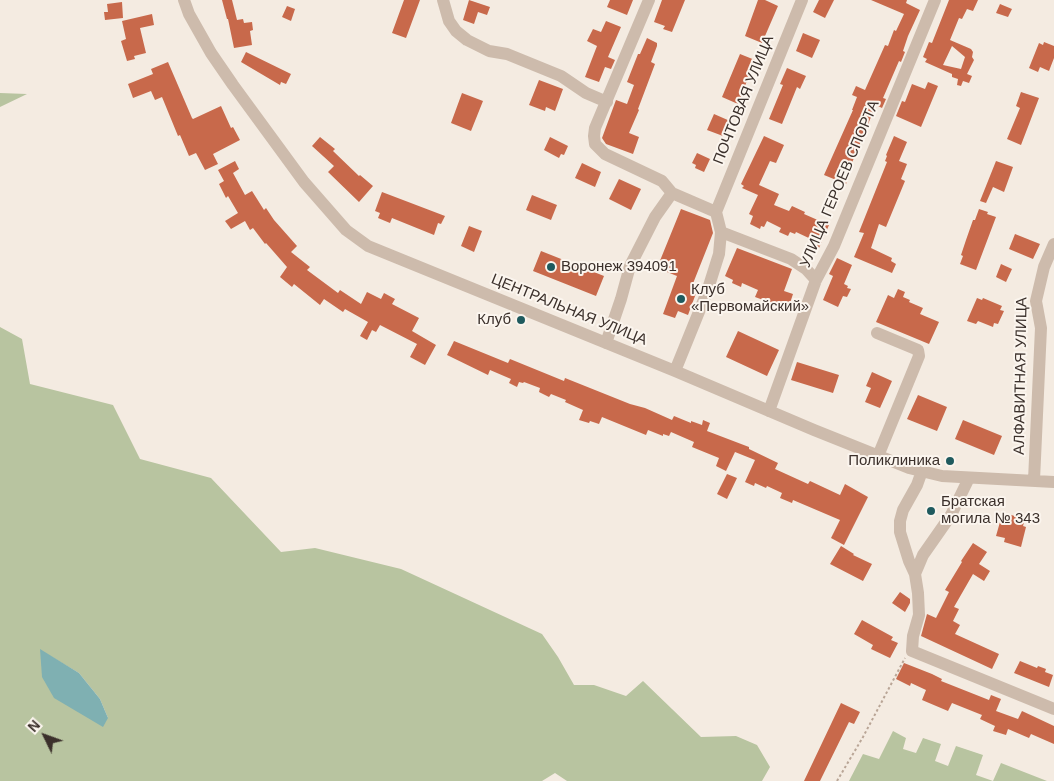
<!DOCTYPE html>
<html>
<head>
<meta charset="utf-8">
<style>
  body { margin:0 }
  #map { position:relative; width:1054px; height:781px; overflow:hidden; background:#f4ebe1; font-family:Arial,sans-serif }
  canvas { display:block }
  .north { position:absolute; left:20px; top:711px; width:50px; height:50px; -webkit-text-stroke:4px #fbf5ee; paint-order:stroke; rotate:312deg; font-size:14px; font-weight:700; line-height:20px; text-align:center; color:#3b302b }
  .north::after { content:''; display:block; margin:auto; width:18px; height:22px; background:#3b302b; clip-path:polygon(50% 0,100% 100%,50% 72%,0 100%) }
</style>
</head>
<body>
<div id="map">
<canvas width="1054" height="781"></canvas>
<div class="north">N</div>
</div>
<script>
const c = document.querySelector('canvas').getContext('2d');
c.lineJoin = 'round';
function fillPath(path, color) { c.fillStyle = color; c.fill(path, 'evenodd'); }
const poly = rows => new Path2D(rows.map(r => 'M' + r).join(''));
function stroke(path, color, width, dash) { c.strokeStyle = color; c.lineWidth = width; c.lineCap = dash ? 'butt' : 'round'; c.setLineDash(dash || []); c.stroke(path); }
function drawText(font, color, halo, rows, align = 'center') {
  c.font = font + ' Arial,sans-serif'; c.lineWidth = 4; c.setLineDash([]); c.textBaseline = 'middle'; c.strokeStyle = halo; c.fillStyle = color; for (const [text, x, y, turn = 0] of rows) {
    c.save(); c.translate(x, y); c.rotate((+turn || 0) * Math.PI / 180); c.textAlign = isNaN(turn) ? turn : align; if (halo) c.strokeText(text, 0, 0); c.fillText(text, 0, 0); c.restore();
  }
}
fillPath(poly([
  [0,93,27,94,0,107],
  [0,327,22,339,30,384,113,405,140,459,211,478,281,552,315,548,401,569,542,634,558,657,574,685,594,685,626,696,643,681,701,737,736,736,757,745,770,767,762,781,567,781,555,773,542,781,0,781],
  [40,650,79,673,100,699,108,718],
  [893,731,906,738,903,749,916,753,923,738,941,744,935,761,948,766,956,746,983,755,976,775,993,781,1001,763,1047,781,849,781,863,754,879,759]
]), '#b8c4a0');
fillPath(poly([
  [40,649,79,673,100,699,108,718,103,727,54,698,42,677]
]), '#7fb0b2');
fillPath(poly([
  [222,0,232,0,237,20,243,19,244,23,252,22,253,30,250,31,252,45,234,48,228,19,227,19],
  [404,0,420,0,406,38,392,33],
  [469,0,490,7,487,15,478,12,474,24,463,20],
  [610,0,633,0,627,15,607,7],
  [662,0,685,0,672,32,663,29,665,26,654,22],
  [758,0,765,0,778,6,762,43,745,36],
  [819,0,834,0,825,18,813,12],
  [871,0,907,0,906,3,920,10,908,36,903,51,905,52,901,62,899,61,883,98,886,99,882,108,876,105,849,170,852,170,846,184,824,175,853,110,852,110,857,97,852,95,856,86,865,90,885,45,888,46,894,30,896,31,904,14],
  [949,0,978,0,973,11,967,9,962,19,959,18,950,40,971,49,973,52,972,57,974,60,967,74,972,76,969,83,963,81,961,86,957,85,958,79,952,77,952,74,925,62,927,59,923,57,929,42,932,43],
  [952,46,965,57,961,69,943,65],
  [122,2,123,18,105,20,104,12,108,12,107,4],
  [1000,4,1012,9,1008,17,996,13],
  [287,6,295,9,291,21,282,17],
  [152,14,154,25,140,28,146,53,134,56,135,59,127,61,121,41,126,39,122,21],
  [606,21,621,27,608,57,615,60,611,69,605,67,599,82,585,77,597,46,587,41,593,29,601,32],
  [803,33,820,40,812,58,796,51],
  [647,38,657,43,657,46,651,62,655,64,638,109,639,110,629,133,639,137,633,154,606,144,602,138,616,100,627,104,634,85,627,82,638,54,640,54],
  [1044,42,1054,46,1054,58,1049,71,1040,67,1038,72,1029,68,1039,43,1043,45],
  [246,52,291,74,286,84,281,82,280,85,241,62],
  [740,54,755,60,738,104,722,97],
  [168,62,192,118,193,119,221,106,231,128,233,127,240,140,213,154,218,164,205,170,196,153,189,156,180,135,178,136,162,97,155,100,151,91,133,98,128,84,153,74,151,69],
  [787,68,806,76,800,89,797,87,782,124,769,119,783,85,780,84],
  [539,80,563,89,555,111,546,107,545,111,529,105],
  [928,82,938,86,921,127,896,116,902,101,905,102,912,84,925,89],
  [1021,92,1039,98,1021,145,1007,139,1020,108,1016,106],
  [462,93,483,101,471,131,451,123],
  [714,114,730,121,723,136,707,130],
  [764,136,784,145,776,163,770,161,759,185,779,194,774,205,789,211,792,206,805,212,804,214,829,225,819,248,811,245,813,240,796,232,795,234,790,232,788,236,779,232,781,228,767,221,764,227,761,226,760,229,750,224,753,216,749,214,758,195,742,188,744,186,741,184],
  [894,136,907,142,899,161,907,164,901,179,905,181,886,227,879,224,871,248,892,258,891,261,896,264,892,273,854,257,864,233,859,232,887,162,885,161,887,156,886,155],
  [320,137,335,149,333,151,359,176,360,175,373,186,359,202,328,172,334,166,312,146],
  [550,137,568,146,564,155,561,154,559,158,544,150],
  [697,153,710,159,704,172,695,168,696,165,692,163],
  [235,161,239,169,233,173,245,195,252,191,264,210,266,208,274,220,297,246,291,252,310,267,307,270,338,293,340,290,361,304,367,292,381,299,384,293,395,299,392,304,419,318,412,331,436,345,425,365,410,357,417,344,380,325,376,332,372,330,367,340,360,336,368,322,345,309,343,312,324,299,320,305,294,284,292,287,280,277,287,267,266,243,265,244,253,228,250,230,245,221,231,229,225,221,238,213,228,196,226,198,219,184,224,181,218,170],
  [996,161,1013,167,1004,192,993,187,986,203,980,201],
  [582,163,601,172,595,187,575,178],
  [619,179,641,189,631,210,609,199],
  [382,192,445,216,441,224,438,223,434,235,392,218,390,223,378,218,380,213,375,211],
  [532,195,557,205,551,220,526,210],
  [681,209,710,220,713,233,692,286,698,288,688,315,678,311,675,318,663,314,677,276,657,268],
  [979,209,988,212,987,214,996,217,976,270,960,264,963,256,961,255,966,240,973,220,975,220],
  [469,226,482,231,474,252,461,246],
  [1015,234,1040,244,1033,259,1009,249],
  [737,248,792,269,784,291,793,294,788,309,755,297,758,290,742,283,741,287,732,283,733,280,725,276],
  [541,251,604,276,596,296,533,271],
  [837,258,852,265,844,284,848,286,847,288,851,289,847,297,843,296,838,307,823,300,833,276,829,274],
  [1001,264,1012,269,1006,282,996,277],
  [898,289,905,292,903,297,910,300,909,302,923,308,920,314,939,322,929,344,876,322,888,295,894,298],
  [977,298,982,300,983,298,1002,306,1000,310,1004,311,998,324,994,323,993,327,978,321,976,324,967,321],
  [738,331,779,350,767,376,726,357],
  [454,341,508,363,510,359,564,381,565,378,630,404,645,408,672,420,674,416,691,423,691,421,702,425,703,420,710,423,707,431,749,447,749,449,778,463,775,469,808,484,810,481,840,495,845,484,868,497,844,545,831,538,840,520,793,500,792,503,780,498,782,493,767,486,766,488,755,483,754,486,745,482,755,460,735,452,726,471,716,466,719,458,692,447,694,442,671,432,669,436,663,434,663,436,648,430,646,435,602,417,599,424,590,421,589,423,579,420,583,410,565,402,566,400,551,394,549,397,539,392,540,388,524,382,523,383,519,382,517,387,509,383,511,379,490,370,488,375,447,355],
  [797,362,839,375,833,393,791,380],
  [872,372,892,381,880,408,865,402,871,388,866,386],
  [918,395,947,407,937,431,907,419],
  [963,420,1002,436,994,455,955,439],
  [727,474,737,478,727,499,717,494],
  [1008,514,1025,519,1023,526,1026,527,1021,547,1004,542,1005,538,996,536,1000,522,1006,524],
  [973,543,987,552,979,564,990,571,984,581,973,574,954,607,959,609,953,621,960,625,955,634,999,654,992,669,921,636,927,614,936,618,949,592,945,590,962,562,961,561],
  [841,546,854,554,853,555,872,564,863,581,830,564],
  [900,592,910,599,910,603,905,612,892,603],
  [862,620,893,637,891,640,898,643,890,658,871,649,873,645,854,634],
  [1020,661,1037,668,1038,666,1046,669,1045,672,1053,675,1049,687,1014,673],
  [904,663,932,674,942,679,941,681,989,700,991,695,1001,699,996,711,1018,719,1022,711,1054,726,1054,744,1031,734,1029,738,1008,729,1006,735,993,731,995,726,980,719,982,715,952,703,948,711,922,700,926,690,911,683,910,686,896,679],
  [841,703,860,712,854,724,849,722,820,781,804,781]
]), '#c8694b');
stroke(poly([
  [837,781,863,737,905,658]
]), '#b9a596', 2, [2.5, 2.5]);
stroke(poly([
  [184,0,189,14,211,53,233,85,304,182,346,230,368,246,675,371,814,430,909,468,942,476,1054,482],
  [443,0,449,21,456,31,467,40,489,51,507,54,561,76,586,93,607,102],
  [649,0,595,128,594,136,595,144,605,154,662,181,672,193,716,212,721,232,791,259,806,269,816,280],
  [716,212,802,0],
  [877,333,918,350,919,356,878,456],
  [606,343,621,299,630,266,655,217,672,193],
  [675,371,707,292,719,254,721,232],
  [769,411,816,280,834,246,935,0],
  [969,478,951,515,923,555,915,574,918,593,919,615,913,636,912,651,1054,709],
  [1034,480,1041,328,1036,301,1044,267,1054,244],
  [915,574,909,561,900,532,900,521,903,510,917,485,922,471]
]), '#cdbbac', 12);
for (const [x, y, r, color] of [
  [551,267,5,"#1f5a5e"],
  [681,299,5,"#1f5a5e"],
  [521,320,5,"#1f5a5e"],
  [950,461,5,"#1f5a5e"],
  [931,511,5,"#1f5a5e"]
]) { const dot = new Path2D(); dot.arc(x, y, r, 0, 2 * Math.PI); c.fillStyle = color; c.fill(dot); stroke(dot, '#fbf5ee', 2); }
drawText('15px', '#3b302b', '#fbf5ee', [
  ["ПОЧТОВАЯ УЛИЦА",744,100,-68],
  ["УЛИЦА ГЕРОЕВ СПОРТА",840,184,-67],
  ["ЦЕНТРАЛЬНАЯ УЛИЦА",569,310,22],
  ["АЛФАВИТНАЯ УЛИЦА",1021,376,-89]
]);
drawText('15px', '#3b302b', '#fbf5ee', [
  ["Воронеж 394091",561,267],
  ["Клуб",691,290],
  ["«Первомайский»",691,307],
  ["Клуб",511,320,"right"],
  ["Поликлиника",940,461,"right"],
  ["Братская",941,502],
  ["могила № 343",941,519]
], 'left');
</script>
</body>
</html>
